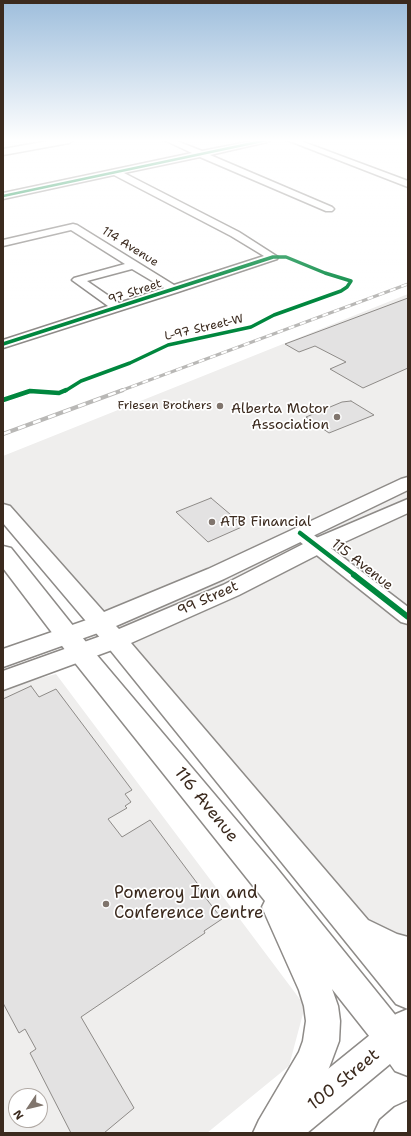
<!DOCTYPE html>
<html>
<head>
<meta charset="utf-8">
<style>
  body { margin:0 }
  #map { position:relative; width:411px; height:1136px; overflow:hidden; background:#fff; font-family:"Shantell Sans",sans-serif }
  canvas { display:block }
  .frame { position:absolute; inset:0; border:4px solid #3b2a1e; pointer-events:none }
  .north { position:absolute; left:8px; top:1088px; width:40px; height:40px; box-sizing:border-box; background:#fff; border:1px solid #b1aaa5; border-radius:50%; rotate:235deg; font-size:11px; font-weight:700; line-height:16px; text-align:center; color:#3b2a1e }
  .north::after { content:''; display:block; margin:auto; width:14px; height:18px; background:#80756d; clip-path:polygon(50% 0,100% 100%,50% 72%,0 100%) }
</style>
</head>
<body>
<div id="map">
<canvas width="411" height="1136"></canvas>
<div class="frame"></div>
<div class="north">N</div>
</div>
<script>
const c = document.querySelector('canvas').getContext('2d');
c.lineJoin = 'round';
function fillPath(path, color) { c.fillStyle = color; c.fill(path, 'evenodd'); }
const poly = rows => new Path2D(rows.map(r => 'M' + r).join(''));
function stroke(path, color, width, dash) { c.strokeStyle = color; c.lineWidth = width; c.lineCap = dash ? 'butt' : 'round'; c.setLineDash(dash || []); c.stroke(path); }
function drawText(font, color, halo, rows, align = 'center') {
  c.font = font + ' "Shantell Sans",sans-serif'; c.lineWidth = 3.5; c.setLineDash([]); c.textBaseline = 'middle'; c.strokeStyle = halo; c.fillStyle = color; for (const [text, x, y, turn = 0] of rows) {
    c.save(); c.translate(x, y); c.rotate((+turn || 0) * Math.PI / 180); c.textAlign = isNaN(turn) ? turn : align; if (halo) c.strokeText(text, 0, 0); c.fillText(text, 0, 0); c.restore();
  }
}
fillPath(poly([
  [408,294,408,992,3,510,3,456],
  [56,674,305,1006,289,1066,207,1133,3,1133,3,690,22,683],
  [16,1096,40,1096,40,1120,16,1120]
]), '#efeeed');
const building = poly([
  [408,298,408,368,363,388,330,369,346,362,315,346,299,352,285,344,408,298],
  [351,401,374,415,329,433,306,417,342,402,351,401],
  [211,498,244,526,208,542,176,512,211,498],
  [31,686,39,697,56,689,132,790,125,794,131,802,125,806,127,808,108,819,122,837,150,820,200,887,198,888,222,919,204,931,205,933,81,1017,134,1108,104,1133,71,1133,30,1053,36,1049,25,1029,19,1033,3,1003,3,699,31,686]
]);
fillPath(building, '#e3e2e2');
stroke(building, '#8e8b88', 1);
const minor = poly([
  [164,140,174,140,202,151,257,140,271,140,267,142,210,155,332,207,334,209,332,211,326,211,200,157,124,173,239,232,278,257,277,259,178,292,3,348,3,340,108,306,72,280,74,278,125,264,71,230,3,246,3,240,73,224,77,225,174,285,264,256,231,236,114,175,3,199,3,193,192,153,164,140],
  [132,269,164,288,119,303,87,281,132,269],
  [287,140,298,140,408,181,408,187,287,140],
  [300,528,306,529,408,607,408,624,401,622,294,537,291,533,294,529,300,528]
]);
const tertiary = poly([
  [54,140,74,140,69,143,3,155,3,149,54,140],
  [101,615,109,617,113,623,109,629,3,667,3,649,101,615],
  [115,631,123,634,127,640,123,646,3,690,3,671,115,631]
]);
const secondary = poly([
  [408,477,408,490,224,579,116,626,119,629,223,585,309,541,408,499,408,513,325,551,239,595,131,643,368,920,397,934,408,937,408,1009,396,1004,107,646,3,523,3,504,10,506,104,612,208,569,401,479,408,477],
  [3,546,11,548,90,647,275,866,405,1027,408,1033,408,1045,405,1051,393,1057,381,1051,332,989,338,1006,340,1021,339,1041,326,1076,293,1133,253,1133,259,1120,299,1052,303,1041,306,1021,304,1006,299,990,262,907,265,901,72,659,3,568,3,546]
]);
const primary = poly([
  [408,1009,408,1076,395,1071,390,1064,307,1133,259,1133,265,1120,396,1014,408,1009],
  [408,1101,408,1133,374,1133,380,1120,395,1107,408,1101]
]);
stroke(minor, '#8e8b88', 3);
stroke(tertiary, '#8e8b88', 3);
stroke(secondary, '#8e8b88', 3);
stroke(primary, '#8e8b88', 3);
fillPath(minor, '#fff');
fillPath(tertiary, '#fff');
fillPath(secondary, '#fff');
fillPath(primary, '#fff');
const railFar1 = poly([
  [120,391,408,284]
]);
const rail = poly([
  [3,434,123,390]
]);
stroke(railFar1, '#b9b8b6', 3);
stroke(rail, '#b9b8b6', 4);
stroke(railFar1, '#fff', 2, [6]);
stroke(rail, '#fff', 2.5, [8]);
stroke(poly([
  [3,196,267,140]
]), '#00873e', 2.5);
stroke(poly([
  [3,344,273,257,286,257,325,273,351,281,347,287,341,291,274,315,251,327,168,345,130,363,81,381,65,391]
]), '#00873e', 3.5);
stroke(poly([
  [3,400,30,391,59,393,66,390],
  [300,533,356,576]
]), '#00873e', 4.5);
stroke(poly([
  [354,575,408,617]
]), '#00873e', 6);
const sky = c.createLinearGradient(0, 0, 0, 299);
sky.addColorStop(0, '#9ebedc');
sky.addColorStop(0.47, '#fff');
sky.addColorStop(1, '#ffffff00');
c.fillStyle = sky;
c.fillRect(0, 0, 411, 299);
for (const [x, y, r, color] of [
  [220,406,4,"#80756d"],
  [337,417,4,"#80756d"],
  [212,522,4,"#80756d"],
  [106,904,4,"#80756d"]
]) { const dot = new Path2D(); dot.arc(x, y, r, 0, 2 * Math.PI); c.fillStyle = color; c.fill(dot); stroke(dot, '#fff', 1.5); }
drawText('12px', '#3b2a1e', '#fff', [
  ["114 Avenue",130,247,32],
  ["97 Street",135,292,-18],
  ["L-97 Street-W",204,328,-13]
]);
drawText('12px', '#3b2a1e', '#fff', [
  ["Friesen Brothers",212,406]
], 'right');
drawText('14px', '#3b2a1e', '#fff', [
  ["Alberta Motor",329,409],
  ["Association",329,425],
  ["ATB Financial",220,522,"left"]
], 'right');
drawText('14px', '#3b2a1e', '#fff', [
  ["115 Avenue",362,565,38],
  ["99 Street",208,599,-24]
]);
drawText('17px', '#3b2a1e', '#fff', [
  ["116 Avenue",206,805,51],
  ["100 Street",344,1080,-39]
]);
drawText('17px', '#3b2a1e', '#fff', [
  ["Pomeroy Inn and",114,894],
  ["Conference Centre",114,914]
], 'left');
</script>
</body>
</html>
